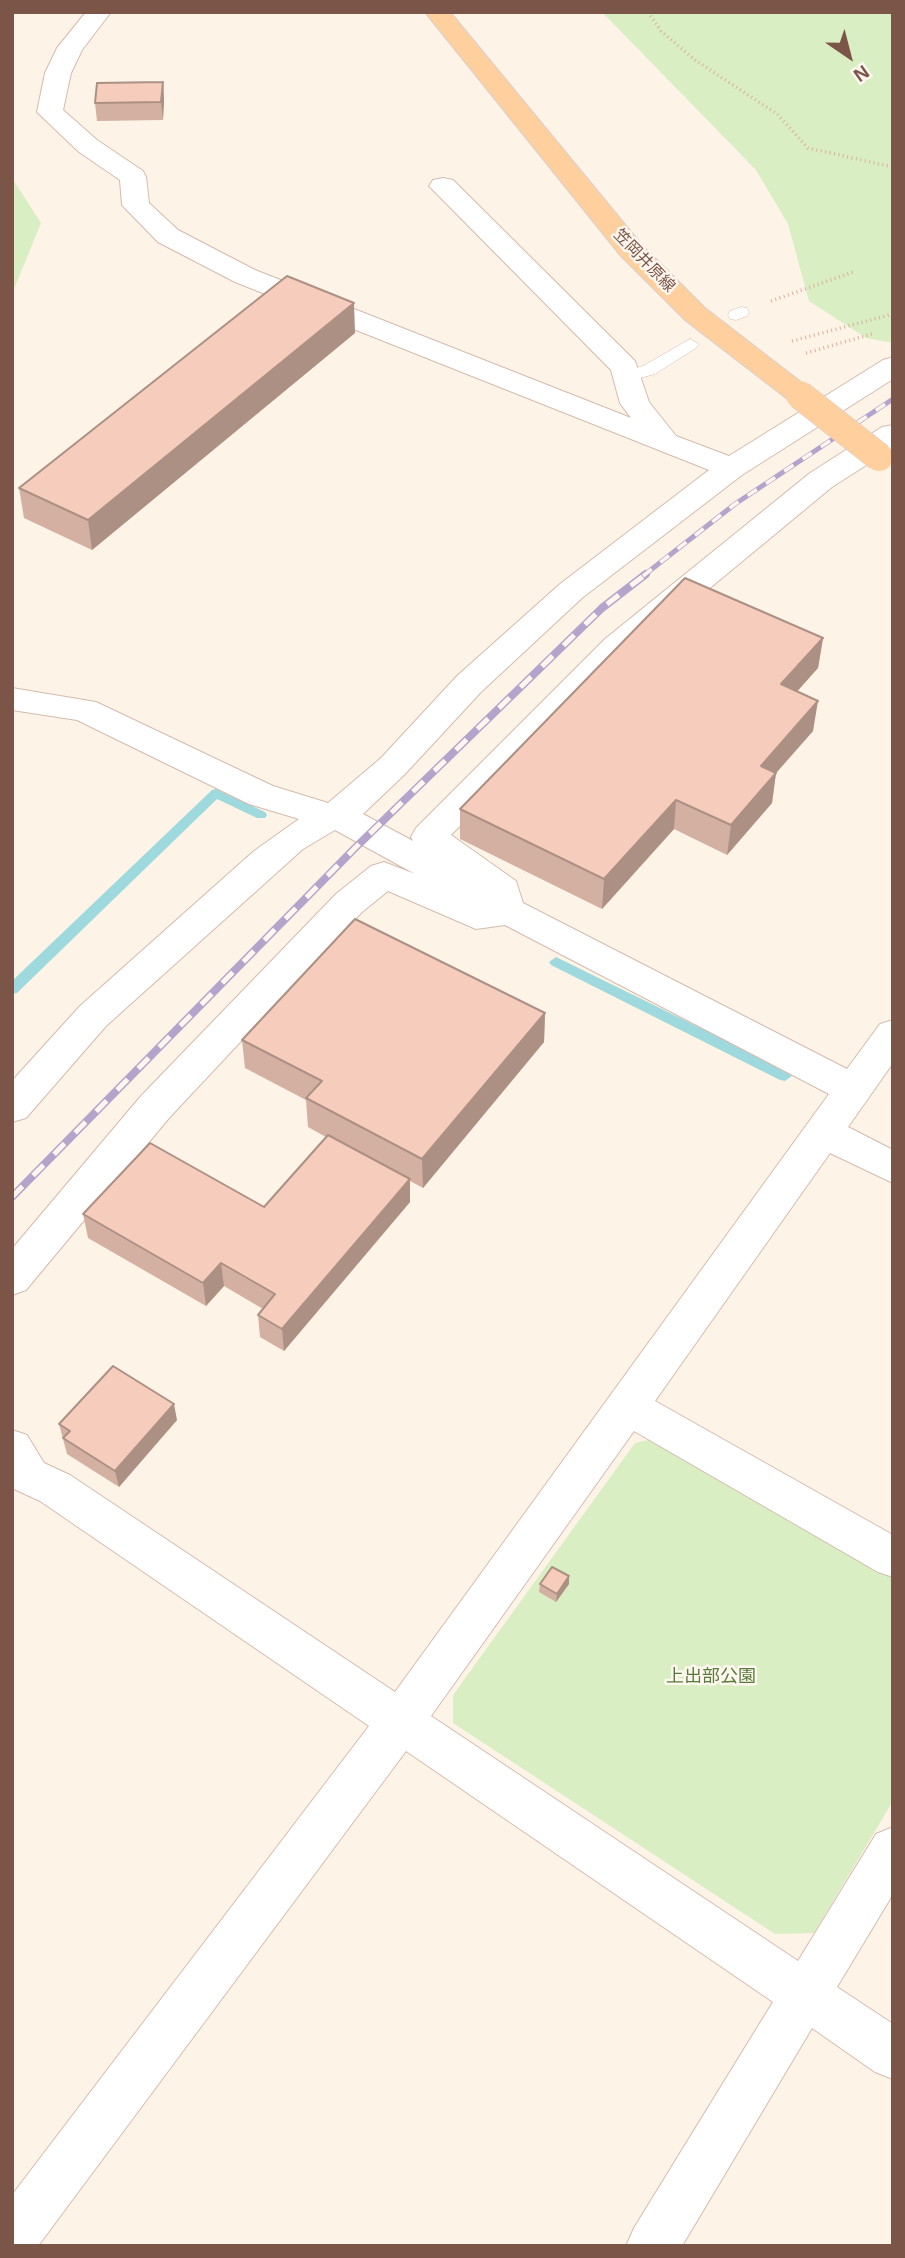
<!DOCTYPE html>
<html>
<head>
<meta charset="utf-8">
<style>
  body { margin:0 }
  #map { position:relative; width:905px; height:2258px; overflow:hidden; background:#fef3e7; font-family:Helvetica,sans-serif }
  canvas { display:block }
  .frame { position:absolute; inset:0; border:14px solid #7b5548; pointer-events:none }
  .north { position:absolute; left:814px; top:21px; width:70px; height:70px; -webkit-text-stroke:5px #fff7ef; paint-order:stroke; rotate:145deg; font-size:19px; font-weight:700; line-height:28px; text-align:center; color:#7b5548 }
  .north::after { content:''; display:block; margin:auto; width:24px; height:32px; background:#7b5548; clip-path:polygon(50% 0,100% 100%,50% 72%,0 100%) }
</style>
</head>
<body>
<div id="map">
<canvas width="905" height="2258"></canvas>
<div class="frame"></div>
<div class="north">N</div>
</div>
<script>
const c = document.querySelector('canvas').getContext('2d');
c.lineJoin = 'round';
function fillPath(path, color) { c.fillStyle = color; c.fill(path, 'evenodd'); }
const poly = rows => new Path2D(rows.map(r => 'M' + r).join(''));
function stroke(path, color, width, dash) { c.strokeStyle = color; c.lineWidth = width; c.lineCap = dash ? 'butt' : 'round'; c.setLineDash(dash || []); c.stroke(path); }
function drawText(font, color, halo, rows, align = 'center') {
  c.font = font + ' Helvetica,"Noto Sans JP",sans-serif'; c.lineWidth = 5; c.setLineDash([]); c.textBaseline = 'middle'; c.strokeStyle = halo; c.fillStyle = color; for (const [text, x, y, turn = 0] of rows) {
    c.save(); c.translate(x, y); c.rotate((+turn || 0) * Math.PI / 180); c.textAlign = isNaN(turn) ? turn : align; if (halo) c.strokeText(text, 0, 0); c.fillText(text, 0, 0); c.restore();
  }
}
fillPath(poly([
  [602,12,893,12,893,343,866,338,809,301,788,224,756,170],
  [12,178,41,223,12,294],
  [657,1438,893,1575,893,1801,814,1933,775,1934,453,1723,453,1695,635,1443]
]), '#d9eec3');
fillPath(poly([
  [216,789,265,812,267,815,265,818,257,818,217,799,17,993,12,994,12,981,212,790,216,789],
  [556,957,790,1072,792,1076,785,1081,780,1080,551,965,549,962,556,957]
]), '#9edadd');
const lane = poly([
  [741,307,747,308,749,312,747,316,736,320,730,319,728,315,730,311,741,307],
  [690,339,699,344,696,348,655,374,625,382,616,377,619,373,643,366,690,339]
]);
const street = poly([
  [86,12,111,12,82,50,71,73,63,110,97,140,143,171,146,177,149,203,178,230,255,270,631,418,620,403,611,370,429,186,433,180,443,178,453,180,635,361,649,402,676,436,729,456,883,360,893,357,893,379,742,475,582,598,481,692,405,774,363,814,413,841,411,837,416,828,605,639,810,473,882,427,893,425,893,448,832,487,629,655,451,835,516,881,523,903,847,1069,880,1024,893,1020,893,1063,848,1127,893,1150,893,1183,830,1153,655,1401,893,1535,893,1577,878,1572,634,1431,431,1716,798,1961,876,1834,893,1827,893,1894,837,1987,893,2024,893,2079,875,2072,812,2028,682,2246,626,2246,634,2228,773,2002,406,1751,38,2246,12,2246,12,2195,369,1726,40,1501,14,1489,12,1430,27,1435,44,1463,70,1475,395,1692,829,1094,505,925,476,929,388,891,362,912,169,1118,26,1290,12,1295,12,1249,141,1096,336,894,371,866,384,862,415,874,335,830,303,849,106,1026,26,1118,12,1122,12,1081,80,1006,254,851,299,819,249,804,77,720,12,710,12,688,96,702,273,786,328,803,381,758,457,676,560,584,709,470,235,282,158,242,122,205,120,180,79,152,37,112,45,73,57,48,86,12]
]);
const primary = poly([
  [425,12,450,12,641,244,705,308,810,389,815,395,810,401,800,404,790,401,685,320,621,256,425,12]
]);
stroke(lane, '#d4bbae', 1);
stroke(street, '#d4bbae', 2);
stroke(primary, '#dacfcc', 2);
stroke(poly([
  [648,12,661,31,695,60,777,114,808,148,893,167],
  [771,301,853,272],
  [792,341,893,314],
  [806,353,872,334]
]), '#dcaf9e', 3.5, [1, 3.5]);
fillPath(lane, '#fff');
fillPath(street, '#fff');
fillPath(primary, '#ffd09d');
const railFar1 = poly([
  [643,576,735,504,893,399]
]);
const rail = poly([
  [12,1197,355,848,602,608,646,574]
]);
stroke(railFar1, '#b4a3ca', 5);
stroke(rail, '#b4a3ca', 8);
stroke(railFar1, '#fff7ef', 3.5, [11]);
stroke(rail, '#fff7ef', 5, [15]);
const primaryBridge = poly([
  [800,395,879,457]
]);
stroke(primaryBridge, '#dacfcc', 29, []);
stroke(primaryBridge, '#ffd09d', 28);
fillPath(poly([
  [163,82,164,100,163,120,97,121,95,103],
  [355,333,92,550,24,518,19,488],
  [823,638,818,668,797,691,813,731,776,773,772,803,727,855,674,829,602,909,460,839,460,809],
  [545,1013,544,1042,423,1188,410,1181,410,1202,284,1351,260,1337,258,1315,263,1309,224,1286,206,1306,88,1238,83,1214,264,1207,326,1137,308,1127,306,1100,245,1068,242,1040],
  [177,1420,119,1487,67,1454,59,1424],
  [569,1576,569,1584,556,1602,539,1592,540,1584]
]), '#d4b0a2');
fillPath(poly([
  [163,82,164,100,163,120,161,102],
  [354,303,355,333,92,550,88,520],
  [823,638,818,668,777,714,781,684],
  [818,701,813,731,776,773,772,803,727,855,731,825,761,766],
  [676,800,674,829,602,909,604,879],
  [545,1013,544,1042,423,1188,422,1159],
  [410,1179,410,1202,284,1351,282,1329],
  [221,1263,224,1286,206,1306,203,1283],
  [174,1404,177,1420,119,1487,115,1471],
  [569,1576,569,1584,556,1602,557,1594]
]), '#ac9084');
const building = poly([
  [163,82,161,102,95,103,97,83,163,82],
  [287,276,354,303,88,520,19,488,287,276],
  [685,578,823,638,781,684,818,701,761,766,776,773,731,825,676,800,604,879,460,809,685,578],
  [355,919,545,1013,422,1159,306,1098,322,1081,242,1040,355,919],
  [328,1135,410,1179,282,1329,258,1315,275,1294,221,1263,203,1283,83,1214,150,1143,264,1207,328,1135],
  [113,1366,174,1404,115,1471,63,1438,70,1431,59,1424,113,1366],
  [552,1567,569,1576,557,1594,540,1584,552,1567]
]);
fillPath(building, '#f6cdbc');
stroke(building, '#ac9084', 2);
drawText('16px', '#7b5548', '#fff7ef', [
  ["笠岡井原線",644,261,46]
]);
drawText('18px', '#567b3c', '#fff7ef', [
  ["上出部公園",711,1677]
]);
</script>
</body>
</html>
